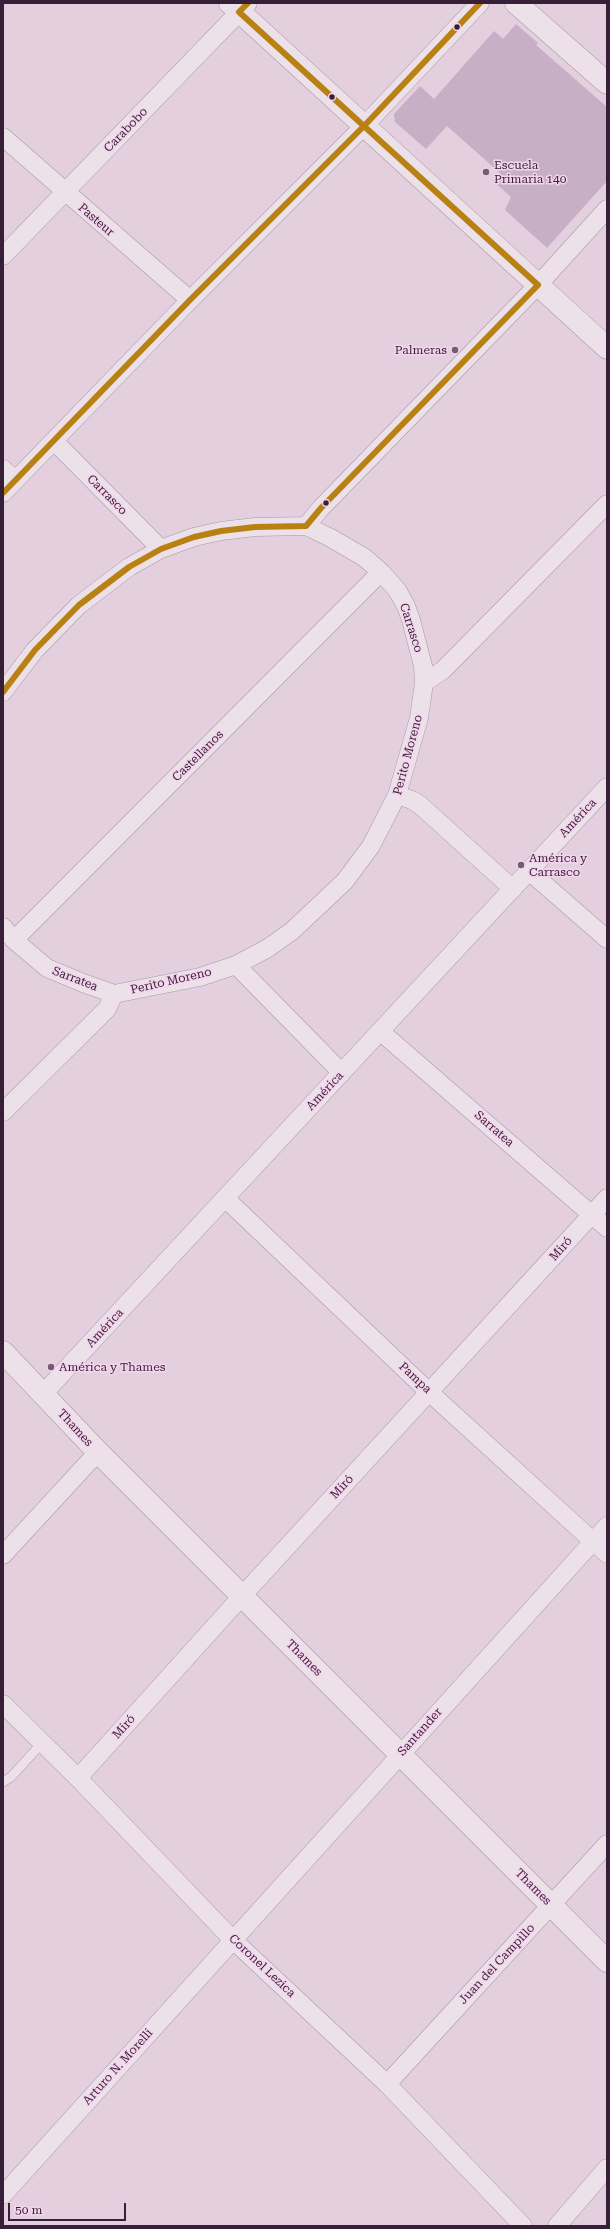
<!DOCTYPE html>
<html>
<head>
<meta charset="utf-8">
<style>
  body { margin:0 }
  #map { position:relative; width:610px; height:2229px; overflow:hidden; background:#e4cfdf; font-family:"Roboto Serif",serif }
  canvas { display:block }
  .frame { position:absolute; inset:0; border:4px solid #381f38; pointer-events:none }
  .scale { position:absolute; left:8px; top:2203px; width:118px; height:18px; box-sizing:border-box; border:2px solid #381f38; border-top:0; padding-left:5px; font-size:12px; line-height:14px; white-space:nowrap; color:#381f38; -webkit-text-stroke:3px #f4d5ed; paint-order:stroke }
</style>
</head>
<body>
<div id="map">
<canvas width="610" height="2229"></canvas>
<div class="frame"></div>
<div class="scale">50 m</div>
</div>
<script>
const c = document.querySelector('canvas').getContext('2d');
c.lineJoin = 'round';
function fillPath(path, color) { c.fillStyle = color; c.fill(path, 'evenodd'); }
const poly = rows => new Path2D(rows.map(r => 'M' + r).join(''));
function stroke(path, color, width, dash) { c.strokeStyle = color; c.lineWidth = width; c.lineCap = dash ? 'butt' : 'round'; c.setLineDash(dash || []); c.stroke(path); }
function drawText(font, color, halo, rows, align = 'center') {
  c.font = font + ' "Roboto Serif",serif'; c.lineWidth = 3; c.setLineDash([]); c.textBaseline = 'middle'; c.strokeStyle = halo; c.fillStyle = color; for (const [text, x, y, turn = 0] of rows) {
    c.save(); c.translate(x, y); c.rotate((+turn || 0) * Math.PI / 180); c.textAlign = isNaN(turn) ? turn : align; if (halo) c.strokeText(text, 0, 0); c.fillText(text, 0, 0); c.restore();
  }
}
fillPath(poly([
  [516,24,538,43,536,45,607,107,607,181,547,248,505,210,511,197,493,181,500,173,447,126,426,149,395,122,394,114,420,86,434,99,494,31,503,39]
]), '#c7b0c5');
const service = poly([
  [3,1782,11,1777,42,1743]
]);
const minor = poly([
  [3,137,190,300],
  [3,256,248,3],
  [54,441,161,549],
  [3,469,15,480],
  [3,493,190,300,365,125,480,3],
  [424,683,443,670,607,504],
  [3,692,35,650,79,605,129,567,161,549,194,537,221,531,255,527,306,526,321,508,538,285,607,209],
  [397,795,412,800,420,805,513,889],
  [529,871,607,939],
  [3,927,14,940,47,968,83,983,114,994,200,977,236,965,268,948,292,931,345,881,371,846,397,795,419,718,424,683,423,666,411,620,406,606,397,590,381,572,365,558,331,538,306,526],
  [14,940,381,572],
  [236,965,342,1073],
  [381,1032,607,1228],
  [3,1112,107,1009,114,994],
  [226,1199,429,1392,607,1554],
  [43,1394,607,787],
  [3,1555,98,1452],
  [3,1704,78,1778,232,1939,387,2084,523,2226],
  [78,1778,242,1596,607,1198],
  [387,2084,607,1844],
  [3,2195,607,1526],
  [557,2226,607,2168]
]);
const tertiary = poly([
  [230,3,607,348],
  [516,3,607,83],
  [3,1352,98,1452,607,1961]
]);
stroke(service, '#a997a7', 10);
stroke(minor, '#a997a7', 19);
stroke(tertiary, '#a997a7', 23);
stroke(service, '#ece0e9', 9);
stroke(minor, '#ece0e9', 18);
stroke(tertiary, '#ece0e9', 22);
stroke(poly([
  [3,493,190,300,365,125,480,3],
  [3,692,35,650,79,605,129,567,161,549,194,537,221,531,255,527,306,526,321,508,538,285,239,12,248,3]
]), '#b98114', 6);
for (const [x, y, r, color] of [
  [457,27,3.5,"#381f38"],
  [332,97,3.5,"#381f38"],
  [486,172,4,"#745d72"],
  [455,350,4,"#745d72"],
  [326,503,3.5,"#381f38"],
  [521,865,4,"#745d72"],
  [51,1367,4,"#745d72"]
]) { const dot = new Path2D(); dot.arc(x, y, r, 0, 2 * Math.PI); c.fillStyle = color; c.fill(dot); stroke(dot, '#f4d5ed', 1.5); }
drawText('12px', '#381f38', '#f4d5ed', [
  ["Carabobo",126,130,-46],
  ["Pasteur",96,220,41],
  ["Carrasco",107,495,45],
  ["Carrasco",411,628,72],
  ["Perito Moreno",408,755,-75],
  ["Castellanos",198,756,-45],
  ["América",578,818,-47],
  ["Sarratea",75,979,21],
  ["Perito Moreno",171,981,-13],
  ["América",325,1091,-47],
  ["Sarratea",494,1129,41],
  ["Miró",561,1249,-48],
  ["América",105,1328,-47],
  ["Pampa",415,1378,43],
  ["Thames",75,1428,47],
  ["Miró",342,1487,-47],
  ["Thames",304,1658,45],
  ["Miró",124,1727,-48],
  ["Santander",420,1732,-48],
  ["Thames",533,1887,45],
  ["Juan del Campillo",497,1964,-47],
  ["Coronel Lezica",262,1966,43],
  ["Arturo N. Morelli",118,2067,-48]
]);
drawText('12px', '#381f38', '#f4d5ed', [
  ["Escuela",494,165],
  ["Primaria 140",494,179],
  ["Palmeras",447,350,"right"],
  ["América y",529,858],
  ["Carrasco",529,872],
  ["América y Thames",59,1367]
], 'left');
</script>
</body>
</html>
